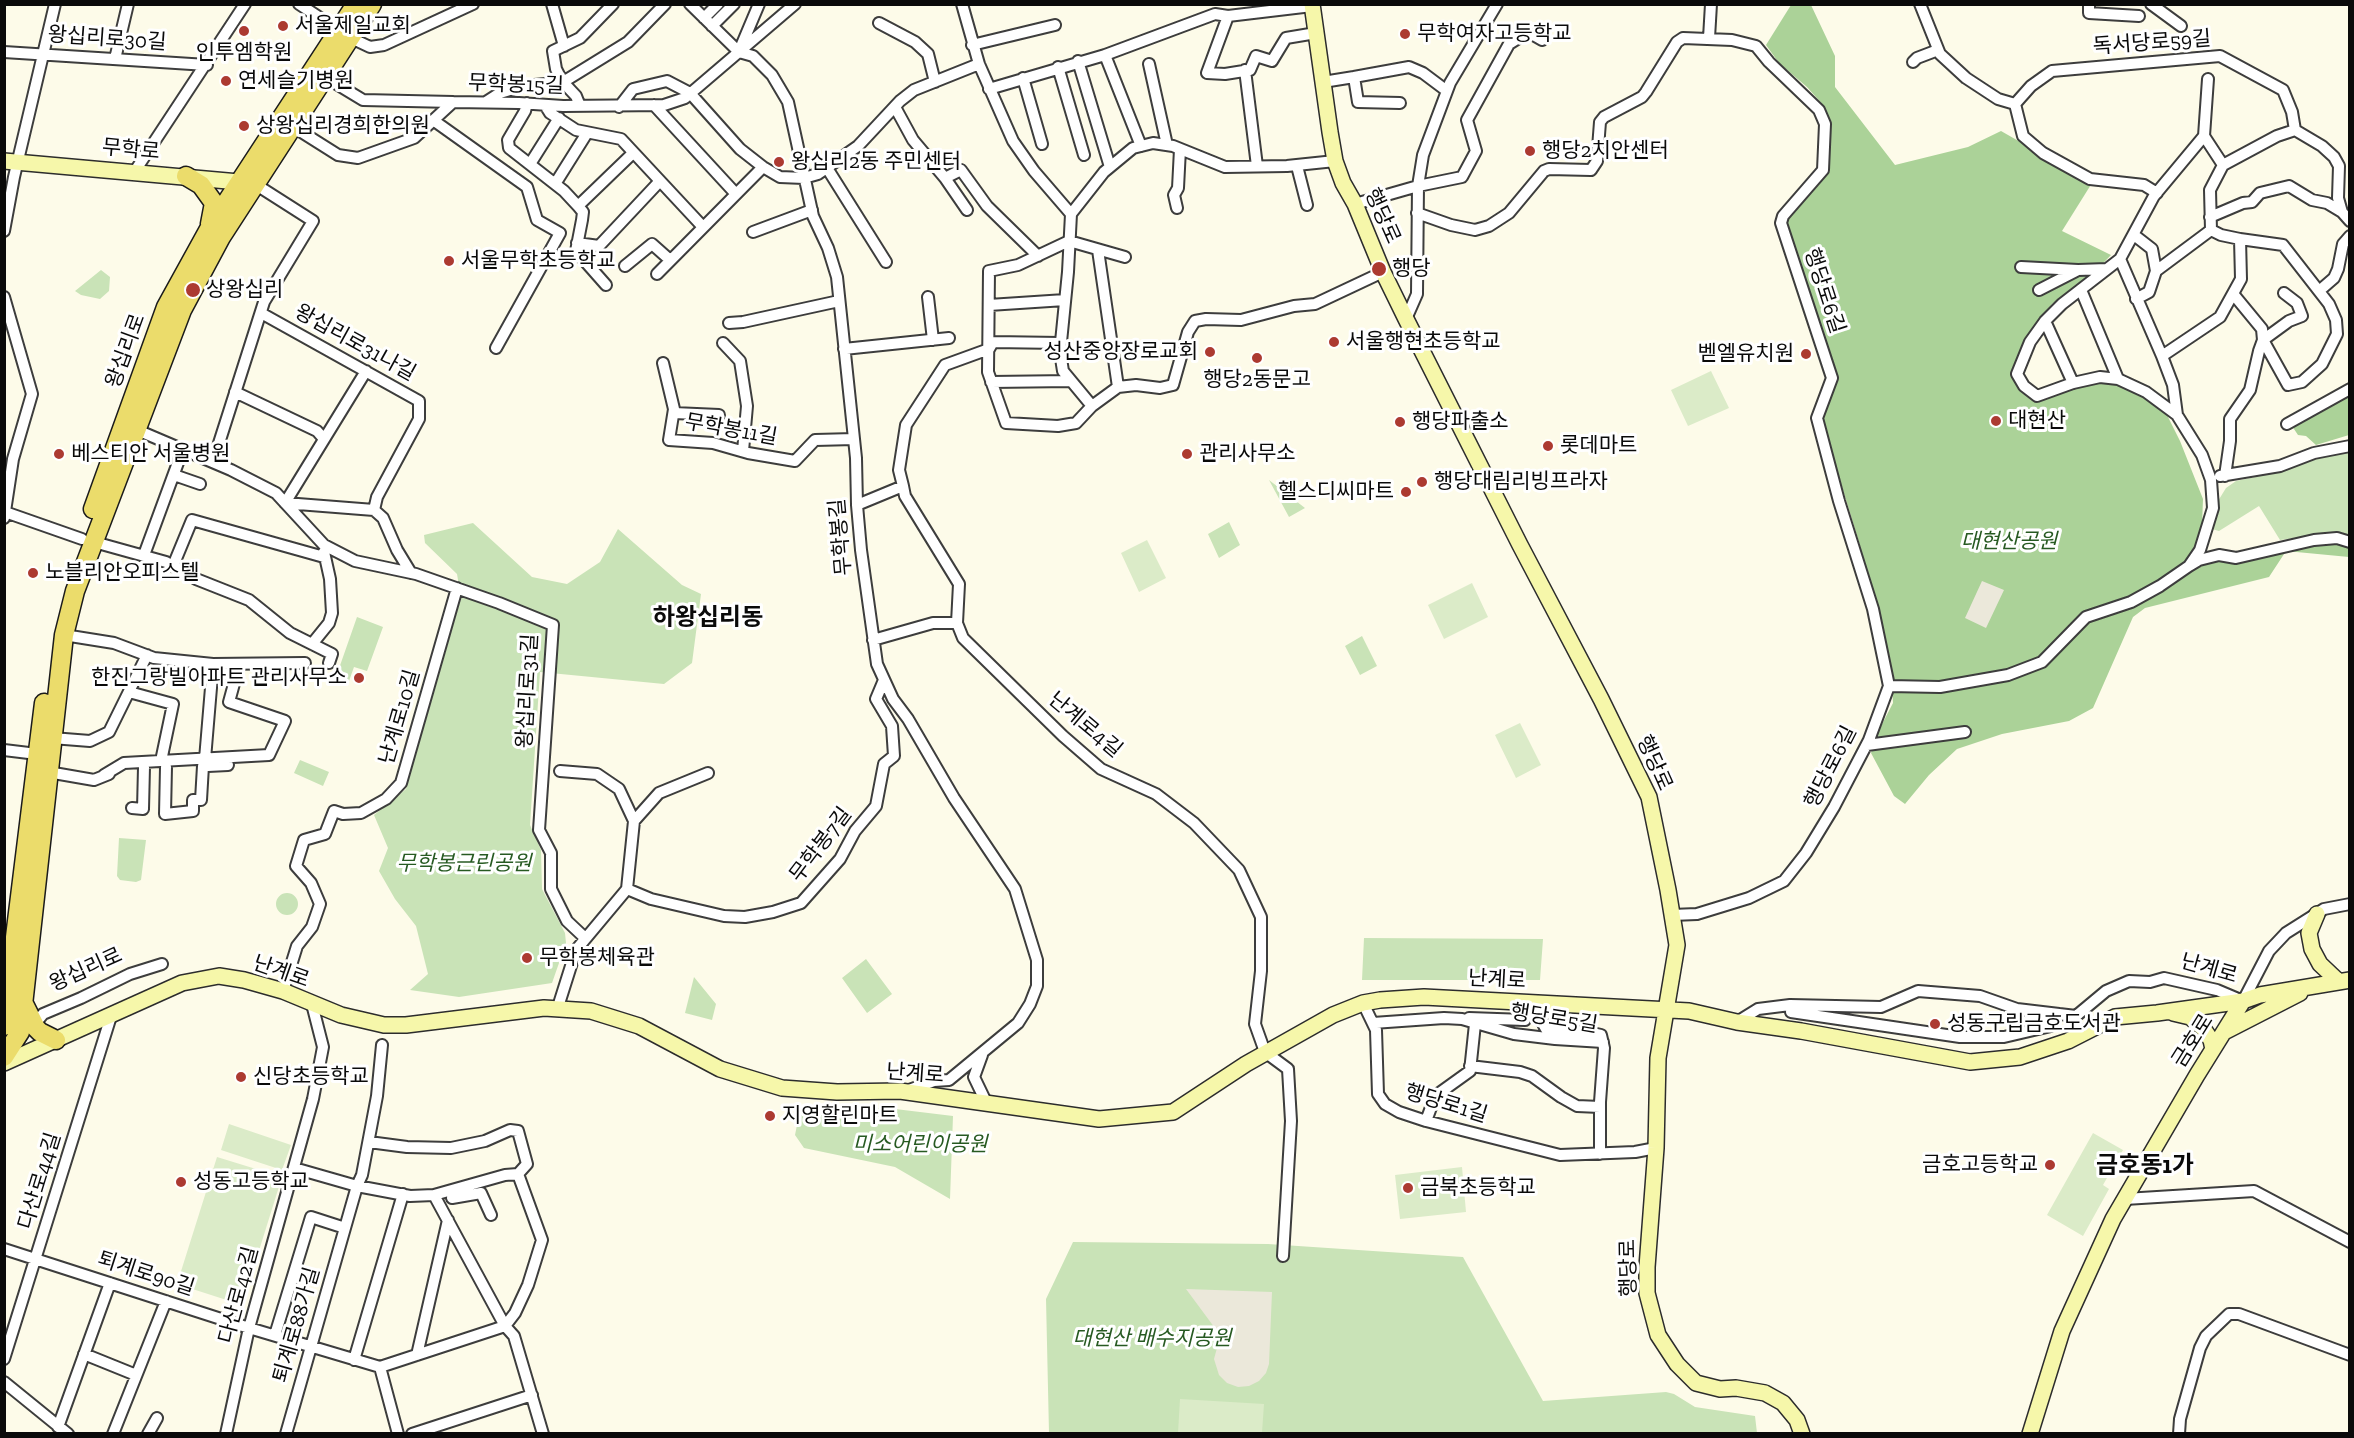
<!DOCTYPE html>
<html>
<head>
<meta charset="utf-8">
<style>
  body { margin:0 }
  #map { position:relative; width:2354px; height:1438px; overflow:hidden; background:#fdfbe9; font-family:"Zilla Slab",serif }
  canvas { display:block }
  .frame { position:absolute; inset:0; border:6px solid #0a0a0a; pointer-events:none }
</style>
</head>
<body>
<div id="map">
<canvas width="2354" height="1438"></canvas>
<div class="frame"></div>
</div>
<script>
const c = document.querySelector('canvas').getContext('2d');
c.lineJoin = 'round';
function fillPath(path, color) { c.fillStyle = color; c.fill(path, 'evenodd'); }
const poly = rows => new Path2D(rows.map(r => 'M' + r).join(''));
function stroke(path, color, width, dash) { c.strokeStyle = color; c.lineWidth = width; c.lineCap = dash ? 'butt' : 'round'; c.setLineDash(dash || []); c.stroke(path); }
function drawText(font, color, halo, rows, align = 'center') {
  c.font = font + ' "Zilla Slab","Noto Sans KR",serif'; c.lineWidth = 6; c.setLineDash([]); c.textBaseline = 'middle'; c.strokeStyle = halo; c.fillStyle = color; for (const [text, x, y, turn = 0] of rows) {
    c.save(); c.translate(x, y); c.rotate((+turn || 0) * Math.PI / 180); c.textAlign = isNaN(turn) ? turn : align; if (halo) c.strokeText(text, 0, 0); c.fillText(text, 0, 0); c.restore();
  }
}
fillPath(poly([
  [101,270,110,277,109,291,100,299,81,295,75,291],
  [2349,449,2349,536,2341,532,2280,540,2259,506,2219,531,2208,528,2218,501,2226,488,2236,481,2284,471,2321,456],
  [1269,480,1305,508,1289,517],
  [1229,522,1240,545,1219,558,1208,534],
  [473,523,532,577,567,584,600,562,618,529,682,585,701,594,692,663,664,684,540,672,530,825,541,850,542,889,565,933,566,943,552,983,459,997,410,990,428,974,416,926,395,899,379,871,388,848,374,815,406,789,461,598,457,574,425,543,424,535],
  [357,617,383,627,367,671,354,667,349,681,336,677],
  [1362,636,1377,666,1360,675,1345,646],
  [300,760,329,772,323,786,294,773],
  [119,838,146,840,141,880,136,882,120,880,117,876],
  '276 904a11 11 0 1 1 22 0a11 11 0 1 1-22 0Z',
  [1364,938,1543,939,1540,980,1362,980],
  [866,959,892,994,867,1013,842,978],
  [694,977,716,1004,712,1020,685,1013],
  [887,1108,953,1116,950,1199,895,1167,804,1148,795,1135,799,1115,806,1109,834,1112],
  [1073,1242,1268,1244,1463,1257,1543,1401,1666,1392,1674,1394,1695,1407,1755,1416,1757,1433,1049,1433,1046,1299]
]), '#c9e3b7');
fillPath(poly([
  [1791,5,1811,5,1835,56,1835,87,1895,165,1968,147,2001,131,2092,183,2062,231,2111,255,2089,278,2052,304,2029,336,2015,371,2014,380,2019,388,2039,400,2072,386,2101,383,2118,384,2136,392,2165,411,2180,441,2203,499,2201,551,2236,560,2307,540,2349,541,2349,557,2286,551,2269,577,2145,608,2133,617,2093,708,2069,721,2002,734,1957,749,1929,775,1905,804,1894,796,1871,753,1879,730,1893,703,1891,669,1859,542,1822,422,1838,379,1786,223,1787,218,1827,165,1830,121,1824,106,1807,87,1779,63,1766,45],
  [2349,396,2349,435,2316,445,2306,436,2298,435,2292,426]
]), '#abd298');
fillPath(poly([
  [1711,371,1729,408,1688,426,1671,390],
  [1147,540,1166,578,1139,592,1121,553],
  [1472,583,1488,617,1444,639,1428,605],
  [1520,723,1541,765,1516,778,1495,735],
  [229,1124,291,1145,282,1170,221,1150],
  [2093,1133,2123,1150,2103,1185,2109,1189,2083,1236,2047,1215],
  [217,1157,282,1177,242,1305,177,1284],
  [1462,1167,1466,1212,1400,1219,1395,1175],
  [1180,1399,1264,1404,1262,1433,1178,1433]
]), '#dbebc8');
fillPath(poly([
  [1982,581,2004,590,1986,628,1965,618],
  [1186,1289,1272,1292,1269,1364,1266,1373,1259,1381,1249,1386,1238,1387,1227,1383,1219,1375,1214,1359,1217,1348,1223,1339]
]), '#ebe8da');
const street = poly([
  [299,4,340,31],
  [552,4,564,46],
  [690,4,739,52,753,56,772,75,788,102,813,216,828,248,837,277,856,458,857,505,861,550,877,664,893,699,908,719,954,798,1015,889,1037,960,1037,986,1030,1004,1018,1023,949,1080,934,1081,906,1091],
  [962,4,979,64,1013,141,1034,171,1071,214,1068,272,1060,352,1063,371,1092,406],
  [1920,4,1940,54,1966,78,1998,99,2015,104,2031,86,2052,71,2220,56,2283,90,2292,112,2295,130,2322,146,2334,157,2339,166,2338,198,2342,212,2350,221],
  [2089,4,2089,13,2139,16],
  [2151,4,2181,26],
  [1228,16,1207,73,1225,74,1250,70,1256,56,1272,61,1286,38,1316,33],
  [704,18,718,4],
  [879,23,915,42,928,54,935,82],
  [712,26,734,4],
  [351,38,370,47,384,45,473,4],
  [1709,38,1711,4],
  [972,45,1055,25],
  [740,49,759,4],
  [4,52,207,65],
  [1105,55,1141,146],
  [115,59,128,4],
  [1078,61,1110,167],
  [1913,62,1917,58,1938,50],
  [1149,64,1167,145],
  [1058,67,1084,155],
  [1245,70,1257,166],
  [325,77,363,100,453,102],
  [1354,77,1409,67,1423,73,1447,91],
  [1023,78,1042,144],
  [1323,82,1354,77,1358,102,1400,103],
  [989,89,1105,55,1215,14,1228,16,1312,6],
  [486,102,500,93,523,86,557,83,568,79,628,42,665,4],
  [527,103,525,111,508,140,509,148,564,191,578,206,583,212,582,220,576,251,606,285],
  [2015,104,2023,136,2043,153,2090,179,2144,185,2157,193],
  [545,105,550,113,576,130,621,139,703,227],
  [654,105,736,194],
  [580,106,576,96,562,81,556,69,553,51,580,38,613,4],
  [619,107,633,89,667,81,690,93,740,149,763,167,780,177,804,178,818,174,858,146,900,101,914,90,979,64],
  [895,107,913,140,945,178,967,210],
  [433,120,527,187,537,220,560,233,496,348],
  [292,126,338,155,358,158,414,138,453,102,519,103,563,106,664,105,685,98,795,4],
  [2204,136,2223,165],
  [530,164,559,118],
  [1297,166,1307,205],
  [827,168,886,262],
  [135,171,245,4],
  [945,178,961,170,987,206,1038,256],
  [555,184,587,133],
  [1355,204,1418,186,1462,177,1476,151,1467,120,1509,44,1528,32,1542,40],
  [578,206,633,153],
  [1177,208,1174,195,1178,188,1180,149],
  [1417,213,1451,225,1475,230,1489,226,1509,213,1544,171,1549,169,1591,170,1597,161,1600,122,1604,117,1642,97,1646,92,1677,42,1683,38,1732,40,1756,46,1769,62,1819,110,1825,124,1823,170,1783,216,1781,223,1832,378,1817,418,1839,501,1873,609,1889,686,1869,740,1834,807,1806,853,1784,881,1749,898,1697,914,1672,915],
  [1071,214,1104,172,1133,148,1153,143,1173,146,1225,167,1287,166,1335,161],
  [2210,217,2243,203,2252,202,2260,193,2289,186,2312,200,2327,203,2342,212],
  [2211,230,2210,190,2223,165,2277,136,2295,130],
  [4,231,14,177,55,4],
  [753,232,812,210],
  [2134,235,2152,249,2156,271],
  [2240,239,2283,245,2329,304,2336,320,2337,334,2322,364,2302,382,2288,385,2263,340,2289,321,2302,316,2297,303,2284,293],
  [577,243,599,246,660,181],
  [1098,250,1118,387],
  [1125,257,1069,241,1018,265,989,271,988,372,1006,423,1058,426,1076,423,1092,406,1118,387,1136,385,1160,388,1173,385,1188,332,1195,321,1206,319,1241,320,1294,306,1315,304,1383,272],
  [2120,259,2162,356,2173,385,2177,415],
  [625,266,652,244,670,260],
  [2021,267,2078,270],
  [657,274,763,167],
  [2039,290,2078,270,2107,269],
  [2081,290,2118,379],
  [2319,291,2334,278,2338,269,2343,244,2350,236],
  [4,297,32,394,13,459,4,518],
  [928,297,933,340],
  [2136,299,2149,292,2156,271,2211,230],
  [989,305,1065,300],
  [261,313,419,401,419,419,377,497,374,510],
  [1406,319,1417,294,1418,186,1423,155,1450,83,1497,4],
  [2045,321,2073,383],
  [729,323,743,322,839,301],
  [723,343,740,361,747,406,743,451],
  [844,349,949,338],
  [989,349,993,342,1060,343],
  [2162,356,2220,317,2241,279,2240,239,2221,235,2211,230],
  [663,363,674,409,669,440,713,443,748,453,795,461,815,440,854,439],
  [366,371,285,503,374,510],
  [991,382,1071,381],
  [235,392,317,431,324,439],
  [674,413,719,415],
  [2287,424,2350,389],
  [137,430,231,470,276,493,324,545,355,561,416,574,499,603,553,625,539,830,551,853,551,889,567,921,584,937],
  [213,462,264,302,313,221,255,184],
  [174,475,200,484],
  [2220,476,2280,466,2314,453,2350,446],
  [2225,476,2230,441,2230,419,2250,390,2259,351,2263,340,2262,329,2234,295],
  [903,486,899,470,906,425,945,365,989,349],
  [857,505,903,486,905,496,959,584,957,623,963,638,1063,736,1101,769,1156,794,1194,823,1239,870,1261,917,1261,971,1255,1024,1265,1052,1288,1069,1291,1121,1283,1256],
  [374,510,383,518,397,550,411,573],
  [5,512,82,539],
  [94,542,166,562,196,579,249,600,290,633,332,654,329,663],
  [144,555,183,449],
  [173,566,192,520,324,557],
  [2189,566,2199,560,2219,555,2236,558,2314,540,2337,538,2350,542],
  [64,635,114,643,154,658,213,664,305,663],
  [873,640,933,623,957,623],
  [312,644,329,623,332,613,330,579,324,552],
  [1889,686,1940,687,2008,675,2042,662,2086,617,2131,602,2160,586,2189,566,2200,550,2213,508,2211,480,2202,455,2177,415,2146,392,2118,379,2100,377,2073,383,2037,396,2024,386,2017,374,2030,342,2045,321,2062,304,2120,259,2154,196,2204,136,2208,79],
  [129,692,173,704,161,761],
  [52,738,90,741,109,732,147,655],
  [1867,745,1965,732],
  [4,750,37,754],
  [205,759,213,664],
  [208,766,228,765],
  [166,767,165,814,193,811,193,800,201,800,203,766],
  [560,771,597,774,619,789,634,821,627,889],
  [48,772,94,780,109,774],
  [104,775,124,763,269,755,285,721,229,702,235,680,213,664],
  [132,808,143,809,144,767],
  [634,821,659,793,708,773],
  [627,889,651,899,724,916,745,917,773,912,801,903,840,859,855,831,876,806,884,764,894,756,892,726,876,699,884,680],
  [283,991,297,946,312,927,320,904,311,883,296,866,304,840,325,834,334,811,343,814,361,813,386,799,401,783,457,588],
  [1531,1002,1546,1029,1592,1033,1601,1035,1604,1048,1600,1102,1600,1154],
  [1363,1003,1376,1030,1378,1094,1385,1104,1399,1112,1426,1121,1560,1155,1635,1152,1656,1148],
  [558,1007,576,950,627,889],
  [1791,1012,1960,1037,2004,1037,2051,1026,2055,1017,2059,1014],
  [1469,1018,1525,1020,1531,1002],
  [1737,1022,1758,1009,1790,1005,1881,1007,1918,991,1980,996,2017,1009,2076,1016,2106,991,2129,981,2150,982,2164,978,2217,990,2243,1001,2269,951,2286,933,2324,909,2350,904],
  [1373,1023,1444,1018,1462,1019,1514,1034,1555,1039,1603,1042],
  [34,1025,43,1014,81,998,130,974,162,964],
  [982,1055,974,1077,986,1102],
  [1470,1066,1520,1072,1532,1076,1561,1097,1577,1106,1600,1107],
  [1426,1121,1433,1102,1438,1094,1470,1071,1475,1024],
  [294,1168,357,1186,410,1196,434,1195,505,1175,518,1174,527,1164,518,1131,510,1130,485,1141,451,1148,407,1147,369,1142],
  [434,1195,505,1326,514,1336,543,1434],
  [452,1198,481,1193,491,1215],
  [2125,1199,2254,1191,2350,1242],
  [4,1249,249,1328,380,1367,505,1326,515,1313,528,1285,542,1240,518,1174],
  [275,1335,311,1217,345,1228],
  [84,1354,136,1375],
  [417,1355,448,1220],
  [4,1359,112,1013],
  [354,1360,403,1194],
  [380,1367,398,1434],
  [4,1382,68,1434],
  [58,1427,110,1283],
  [113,1434,166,1301],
  [148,1434,157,1418],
  [226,1434,249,1328,313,1099,323,1047,312,1004],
  [286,1434,357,1186,362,1175,377,1096,382,1045],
  [412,1434,532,1395],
  [2179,1434,2180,1419,2200,1348,2206,1336,2229,1314,2239,1314,2350,1355]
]);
const secondary = poly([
  [1312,4,1330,132,1335,161,1343,183,1355,204,1383,272,1406,319,1520,545,1601,699,1649,797,1668,890,1677,945,1658,1058,1656,1148,1647,1267,1647,1293,1658,1335,1677,1364,1696,1383,1720,1389,1736,1388,1765,1393,1783,1403,1797,1420,1802,1434],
  [4,161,239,182,248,187],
  [2317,914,2309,933,2312,949,2320,964,2339,982],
  [2173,1013,2190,1017,2203,1028,2211,1040,2213,1049],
  [2226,1031,2300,993],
  [4,1063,182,983,219,976,244,980,283,991,341,1015,384,1025,406,1025,544,1008,591,1011,639,1026,720,1069,782,1088,837,1092,900,1091,1099,1119,1173,1112,1246,1064,1333,1015,1363,1003,1380,1000,1424,997,1689,1011,1737,1022,1801,1031,1970,1062,2020,1057,2068,1041,2115,1017,2157,1013,2243,1001,2260,995,2350,980],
  [2030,1434,2062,1331,2113,1219,2197,1075,2243,1001]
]);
const primary = poly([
  [186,176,201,185,214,203,210,224],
  [93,509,166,307,209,229,356,4],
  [24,1004,36,1028,40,1032,56,1040],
  [4,1026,44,703],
  [4,1057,20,1032,64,635,75,591,182,310,221,237,372,4]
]);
stroke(street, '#3d3d3d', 14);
stroke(secondary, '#2c2c2c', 18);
stroke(primary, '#1b1b1b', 21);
stroke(street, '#fff', 10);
stroke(secondary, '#f6f7aa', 15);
stroke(primary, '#ebdc6b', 18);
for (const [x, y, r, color] of [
  [283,26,6,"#ac3a31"],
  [244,31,6,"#ac3a31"],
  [1405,34,6,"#ac3a31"],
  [226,81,6,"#ac3a31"],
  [244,126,6,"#ac3a31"],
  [1530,151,6,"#ac3a31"],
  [779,162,6,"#ac3a31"],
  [449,261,6,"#ac3a31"],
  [1379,269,8,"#ac3a31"],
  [193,290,8,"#ac3a31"],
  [1334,342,6,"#ac3a31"],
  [1210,352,6,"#ac3a31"],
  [1806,354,6,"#ac3a31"],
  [1257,358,6,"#ac3a31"],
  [1996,421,6,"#ac3a31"],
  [1400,422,6,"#ac3a31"],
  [1548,446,6,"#ac3a31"],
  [59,454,6,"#ac3a31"],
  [1187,454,6,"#ac3a31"],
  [1422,482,6,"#ac3a31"],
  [1406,492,6,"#ac3a31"],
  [33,573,6,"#ac3a31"],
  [359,678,6,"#ac3a31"],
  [527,958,6,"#ac3a31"],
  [1935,1024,6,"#ac3a31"],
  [241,1077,6,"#ac3a31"],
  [770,1116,6,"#ac3a31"],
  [2050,1165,6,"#ac3a31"],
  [181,1182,6,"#ac3a31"],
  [1408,1188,6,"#ac3a31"]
]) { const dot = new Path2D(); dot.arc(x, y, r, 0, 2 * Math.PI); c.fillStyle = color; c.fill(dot); stroke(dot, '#fff', 2); }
drawText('21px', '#0a0a0a', '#fff', [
  ["서울제일교회",295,26],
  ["무학여자고등학교",1417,34],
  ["인투엠학원",244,53,"center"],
  ["연세슬기병원",238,81],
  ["상왕십리경희한의원",256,126],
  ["행당2치안센터",1542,151],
  ["왕십리2동 주민센터",791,162],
  ["서울무학초등학교",461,261],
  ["행당",1392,269],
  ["상왕십리",206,290],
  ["서울행현초등학교",1346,342],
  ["성산중앙장로교회",1198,352,"right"],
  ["벧엘유치원",1794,354,"right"],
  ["행당2동문고",1257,380,"center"],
  ["대현산",2008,421],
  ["행당파출소",1412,422],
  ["롯데마트",1560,446],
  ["베스티안 서울병원",71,454],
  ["관리사무소",1199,454],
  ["행당대림리빙프라자",1434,482],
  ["헬스디씨마트",1394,492,"right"],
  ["노블리안오피스텔",45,573],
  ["한진그랑빌아파트 관리사무소",347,678,"right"],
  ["무학봉체육관",539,958],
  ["성동구립금호도서관",1947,1024],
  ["신당초등학교",253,1077],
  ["지영할린마트",782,1116],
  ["금호고등학교",2038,1165,"right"],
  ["성동고등학교",193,1182],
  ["금북초등학교",1420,1188]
], 'left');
drawText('21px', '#0a0a0a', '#fff', [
  ["왕십리로30길",107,39,4],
  ["독서당로59길",2152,43,-4],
  ["무학봉15길",516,85,2],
  ["무학로",131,150,5],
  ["행당로",1382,216,66],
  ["행당로6길",1824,291,72],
  ["왕십리로31나길",355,343,29],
  ["왕십리로",126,351,-70],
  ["무학봉11길",731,430,10],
  ["무학봉길",841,537,-95],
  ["왕십리로31길",528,691,-87],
  ["난계로10길",400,717,-74],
  ["난계로4길",1085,725,40],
  ["행당로",1654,763,66],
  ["행당로6길",1831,767,-63],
  ["무학봉7길",821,845,-53],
  ["난계로",2209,969,16],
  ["왕십리로",86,970,-24],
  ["난계로",281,972,19],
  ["난계로",1497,980,3],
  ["행당로5길",1554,1019,9],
  ["금호로",2193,1041,-58],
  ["난계로",915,1074,4],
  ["행당로1길",1446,1104,17],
  ["다산로44길",40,1181,-73],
  ["행당로",1629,1268,-91],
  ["퇴계로90길",146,1274,18],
  ["다산로42길",239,1295,-75],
  ["퇴계로88가길",297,1325,-74]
]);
drawText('italic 21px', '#275a22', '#fff', [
  ["대현산공원",2009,542],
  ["무학봉근린공원",464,864],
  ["미소어린이공원",920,1145],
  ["대현산 배수지공원",1152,1339]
]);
drawText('bold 24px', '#0a0a0a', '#fff', [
  ["하왕십리동",708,618],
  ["금호동1가",2145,1166]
]);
</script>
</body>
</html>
